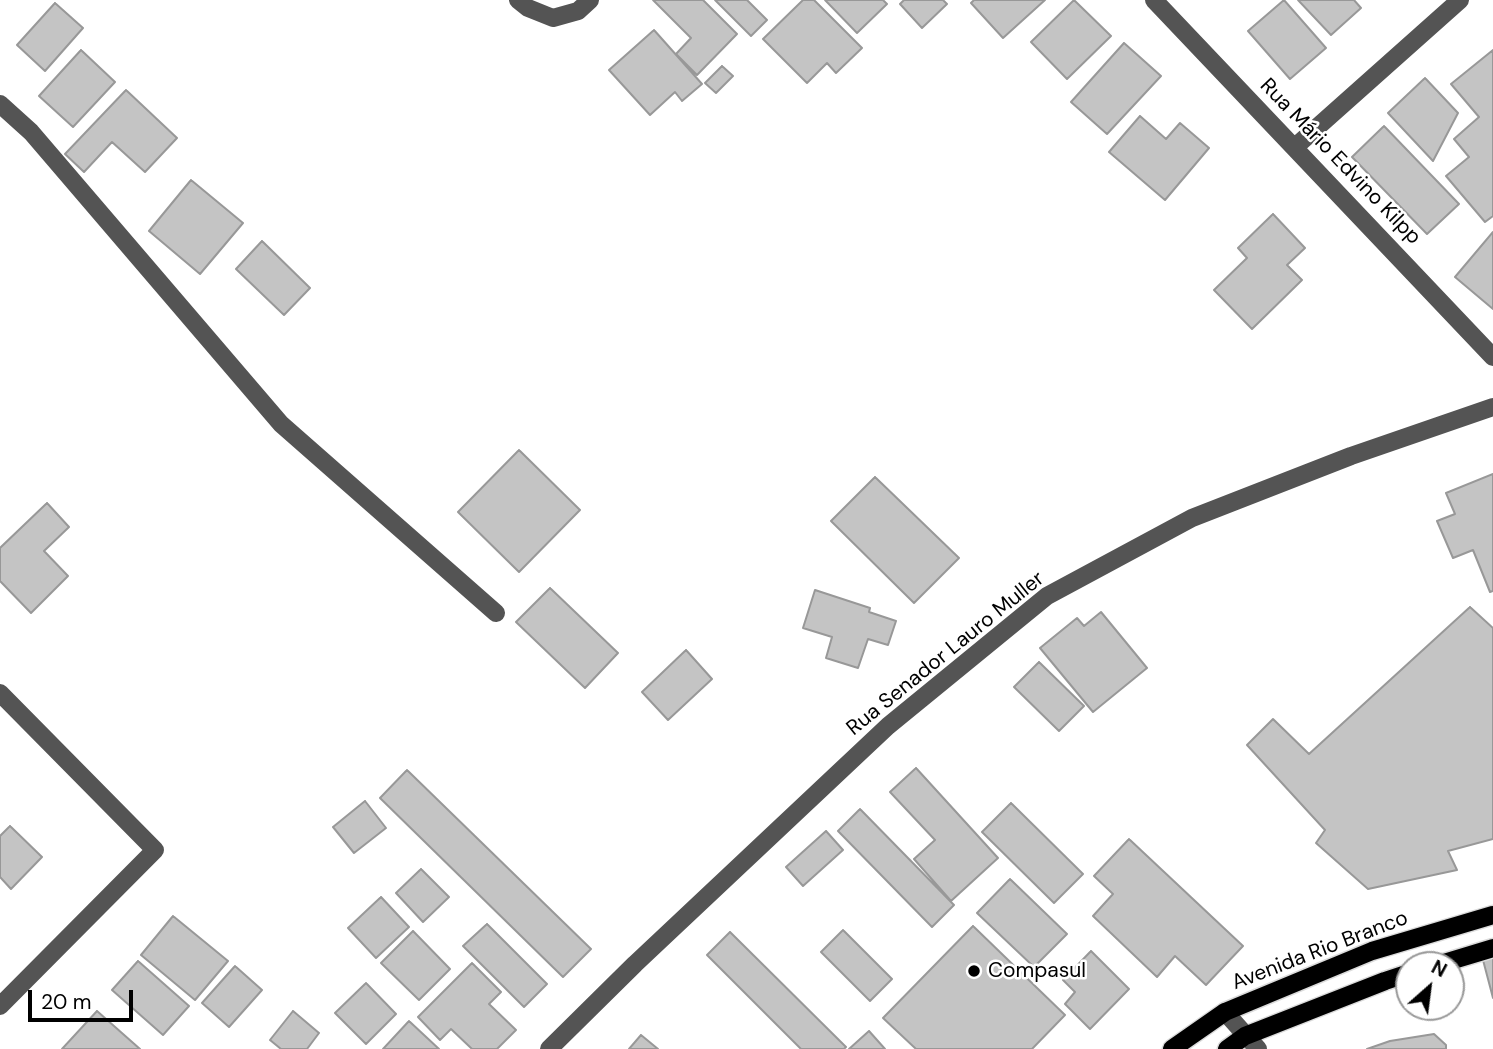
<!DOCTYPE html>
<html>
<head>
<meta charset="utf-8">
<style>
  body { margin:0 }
  #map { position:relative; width:1493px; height:1049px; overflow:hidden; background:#fff; font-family:"DM Sans",sans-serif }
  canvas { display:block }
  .north { position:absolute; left:1395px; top:951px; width:70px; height:70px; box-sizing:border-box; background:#fff; border:2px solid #999; border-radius:50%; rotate:28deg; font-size:19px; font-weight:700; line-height:28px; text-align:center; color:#000 }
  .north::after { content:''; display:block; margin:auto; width:24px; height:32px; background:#000; clip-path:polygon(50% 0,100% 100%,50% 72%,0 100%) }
  .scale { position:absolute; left:28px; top:990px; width:105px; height:32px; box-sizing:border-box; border:4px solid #000; border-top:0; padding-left:9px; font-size:21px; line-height:24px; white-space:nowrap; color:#000; -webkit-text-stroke:5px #fff; paint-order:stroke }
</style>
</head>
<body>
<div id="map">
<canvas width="1493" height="1049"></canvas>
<div class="north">N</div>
<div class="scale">20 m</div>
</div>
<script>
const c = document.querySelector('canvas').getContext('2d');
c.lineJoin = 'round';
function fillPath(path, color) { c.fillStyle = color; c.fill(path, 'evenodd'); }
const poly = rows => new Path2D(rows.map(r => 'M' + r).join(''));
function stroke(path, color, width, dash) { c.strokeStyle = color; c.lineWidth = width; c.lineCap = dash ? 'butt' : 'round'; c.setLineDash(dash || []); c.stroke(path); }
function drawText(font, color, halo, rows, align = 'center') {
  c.font = font + ' "DM Sans",sans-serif'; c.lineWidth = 5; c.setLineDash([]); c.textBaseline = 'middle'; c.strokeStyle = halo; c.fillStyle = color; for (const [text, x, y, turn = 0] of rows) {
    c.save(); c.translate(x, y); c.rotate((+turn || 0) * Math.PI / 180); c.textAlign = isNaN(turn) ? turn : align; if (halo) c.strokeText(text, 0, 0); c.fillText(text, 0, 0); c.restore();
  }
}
const building = poly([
  [653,0,703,0,737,34,697,75,676,54,691,38,653,0],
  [715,0,747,0,767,20,751,36,715,0],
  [803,0,814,0,862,48,836,73,827,63,807,83,763,39,803,0],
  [825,0,883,0,887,4,857,33,825,0],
  [904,0,943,0,947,4,922,28,900,4,904,0],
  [974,0,1045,0,1003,38,971,3,974,0],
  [1074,0,1111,36,1067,79,1031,42,1074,0],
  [1284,0,1326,48,1290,79,1248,31,1284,0],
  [1298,0,1354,0,1361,8,1331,35,1298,0],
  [55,3,83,28,45,71,17,45,55,3],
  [654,30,702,84,682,101,675,92,650,115,609,70,654,30],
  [1124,43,1161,76,1107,134,1071,102,1124,43],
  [81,50,115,82,73,127,39,96,81,50],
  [1493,50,1493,216,1485,222,1446,176,1469,157,1454,139,1479,117,1451,84,1493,50],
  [722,66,733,76,716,93,705,83,722,66],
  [1425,78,1458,113,1433,161,1388,113,1425,78],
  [126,90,177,138,145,172,112,142,84,172,65,154,126,90],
  [1140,116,1166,139,1180,123,1209,148,1165,200,1109,152,1140,116],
  [1384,126,1459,204,1427,234,1352,157,1384,126],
  [191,180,243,223,200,274,149,231,191,180],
  [1273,214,1305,248,1287,265,1302,280,1252,329,1214,290,1247,258,1238,248,1273,214],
  [1493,232,1493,309,1455,277,1493,232],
  [262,241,310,288,284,315,236,269,262,241],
  [519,450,580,510,519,572,458,512,519,450],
  [1493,474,1493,591,1490,592,1473,550,1453,558,1437,521,1455,514,1446,493,1493,474],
  [875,477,959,558,914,603,831,521,875,477],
  [47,503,69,527,44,551,68,576,31,613,0,581,0,548,47,503],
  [550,588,618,653,585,688,516,622,550,588],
  [815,590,870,608,869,612,896,621,888,645,868,639,858,668,826,658,832,637,803,628,815,590],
  [1470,607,1493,628,1493,839,1448,851,1457,870,1368,889,1316,843,1325,830,1247,745,1273,719,1309,754,1470,607],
  [1101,612,1147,668,1093,712,1040,648,1077,618,1084,626,1101,612],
  [686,650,712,679,668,720,642,692,686,650],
  [1039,662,1084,706,1059,731,1014,687,1039,662],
  [916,768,998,858,951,901,914,859,935,840,890,792,916,768],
  [407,770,591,949,563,977,380,798,407,770],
  [365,801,386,828,354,853,333,827,365,801],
  [1011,803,1083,874,1054,903,982,832,1011,803],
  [860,809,954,905,932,927,838,831,860,809],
  [10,826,42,857,11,889,0,877,0,836,10,826],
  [826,831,843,850,803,886,786,867,826,831],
  [1129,839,1243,946,1206,985,1175,956,1157,977,1093,916,1113,894,1094,876,1129,839],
  [421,869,449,897,423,922,396,893,421,869],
  [1010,879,1067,934,1034,967,977,913,1010,879],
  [381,897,409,927,376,958,348,928,381,897],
  [173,916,228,961,195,1000,141,955,173,916],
  [487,924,547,984,524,1007,463,946,487,924],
  [973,926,1065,1015,1032,1049,916,1049,883,1018,973,926],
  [843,930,892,979,870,1001,821,952,843,930],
  [413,931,450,969,419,1000,381,963,413,931],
  [730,932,846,1047,844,1049,801,1049,707,955,730,932],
  [1091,951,1129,989,1090,1029,1065,1004,1075,992,1063,980,1091,951],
  [1493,957,1493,998,1483,960,1493,957],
  [138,961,189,1006,163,1035,112,990,138,961],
  [472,963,501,992,489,1004,516,1030,497,1049,472,1049,451,1029,440,1040,418,1017,472,963],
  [235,966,262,990,229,1027,202,1003,235,966],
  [366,983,396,1014,366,1044,335,1013,366,983],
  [97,1011,140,1049,62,1049,97,1011],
  [293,1011,319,1033,307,1049,281,1049,270,1040,293,1011],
  [409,1021,439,1049,383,1049,409,1021],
  [869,1031,885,1049,849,1049,869,1031],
  [1434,1034,1446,1045,1446,1049,1367,1049,1390,1041,1434,1034],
  [641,1035,658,1049,629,1049,641,1035]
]);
fillPath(building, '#c4c4c4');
stroke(building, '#989898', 2);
const major = poly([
  [1437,965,1493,948],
  [1172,1049,1225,1012,1372,951,1493,915],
  [1227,1049,1245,1036,1385,981,1409,973]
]);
stroke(major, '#dbdbdb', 21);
stroke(poly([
  [518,0,528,8,553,18,578,11,590,0],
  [1154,0,1493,357],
  [0,104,31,132,281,424,496,613],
  [1295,147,1460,0],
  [0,693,155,850,0,1006],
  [1225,1012,1258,1049],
  [549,1049,635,964,888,726,1047,596,1192,518,1351,456,1493,407]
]), '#545454', 18);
stroke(major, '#000', 18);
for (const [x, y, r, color] of [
  [974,971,7,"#000"]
]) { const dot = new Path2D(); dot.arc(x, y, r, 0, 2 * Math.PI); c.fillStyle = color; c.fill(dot); stroke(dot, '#fff', 2.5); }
drawText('21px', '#000', '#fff', [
  ["Rua Mário Edvino Kilpp",1340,162,46],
  ["Rua Senador Lauro Muller",946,654,-39],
  ["Avenida Rio Branco",1320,951,-21]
]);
drawText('21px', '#000', '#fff', [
  ["Compasul",988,971]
], 'left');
</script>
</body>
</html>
